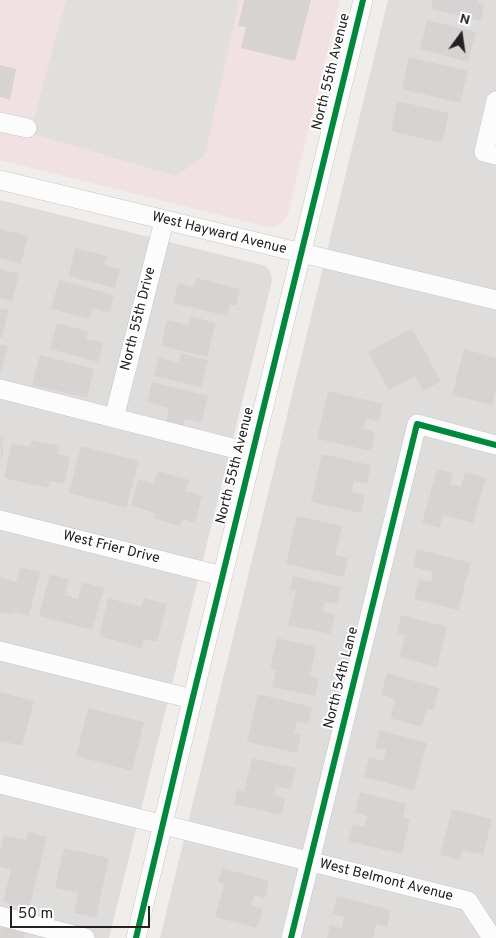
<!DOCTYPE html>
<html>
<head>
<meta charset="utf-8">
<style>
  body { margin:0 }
  #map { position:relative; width:496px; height:938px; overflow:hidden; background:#f0edeb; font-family:Overpass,sans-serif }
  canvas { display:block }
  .north { position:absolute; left:436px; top:10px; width:50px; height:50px; -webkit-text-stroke:4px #fff; paint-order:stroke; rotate:14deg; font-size:14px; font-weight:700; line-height:20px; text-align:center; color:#222 }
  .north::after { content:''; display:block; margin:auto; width:18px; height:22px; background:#222; clip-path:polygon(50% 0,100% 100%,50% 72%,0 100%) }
  .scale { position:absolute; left:10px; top:906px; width:140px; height:22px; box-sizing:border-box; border:2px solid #222; border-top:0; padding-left:6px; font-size:15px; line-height:18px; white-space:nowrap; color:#222; -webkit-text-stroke:4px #fff; paint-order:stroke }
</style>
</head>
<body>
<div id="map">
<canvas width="496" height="938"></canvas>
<div class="north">N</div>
<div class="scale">50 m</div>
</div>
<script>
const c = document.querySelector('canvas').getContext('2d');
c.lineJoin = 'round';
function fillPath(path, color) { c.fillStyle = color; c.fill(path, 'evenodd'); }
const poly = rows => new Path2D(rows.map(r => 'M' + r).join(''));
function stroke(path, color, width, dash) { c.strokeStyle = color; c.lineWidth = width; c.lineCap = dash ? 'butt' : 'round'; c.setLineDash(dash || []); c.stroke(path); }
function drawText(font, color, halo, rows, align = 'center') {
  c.font = font + ' Overpass,sans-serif'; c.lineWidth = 4; c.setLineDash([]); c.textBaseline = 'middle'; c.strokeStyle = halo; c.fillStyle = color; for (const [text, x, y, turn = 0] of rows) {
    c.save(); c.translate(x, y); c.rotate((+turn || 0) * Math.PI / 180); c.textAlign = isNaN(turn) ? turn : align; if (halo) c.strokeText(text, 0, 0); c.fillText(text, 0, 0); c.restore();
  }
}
fillPath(poly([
  [388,0,496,0,496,938,160,938],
  [0,200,266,266,270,271,272,279,270,289,231,447,0,389],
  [0,397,229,455,109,938,0,938]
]), '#dfdddc');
fillPath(poly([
  [0,0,340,0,288,214,283,222,272,228,0,160]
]), '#f2e1e3');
fillPath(poly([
  [66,0,239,0,205,155,176,176,30,133]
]), '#e0dfde');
fillPath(poly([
  [244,0,311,0,295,61,241,48,246,27,238,26],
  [433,0,479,0,478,2,484,4,481,21,431,9],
  [427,20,476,32,468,62,420,49],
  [409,57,468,71,460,103,402,89],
  [0,65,16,69,10,100,0,97],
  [397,101,449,113,442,143,391,131],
  [0,229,28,236,21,264,0,258],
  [75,248,107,256,104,265,120,269,115,288,69,276],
  [0,269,19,274,12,301,0,298],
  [196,278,240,289,236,306,230,304,227,316,173,303,178,283,194,287],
  [59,280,114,295,110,313,92,308,90,319,51,309],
  [0,308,9,310,2,338,0,337],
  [190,316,216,323,207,357,161,346,167,320,188,325],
  [57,323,88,331,86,339,103,343,98,362,50,349],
  [412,328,441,381,423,391,415,376,389,390,368,352],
  [0,344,8,346,1,373,0,373],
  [464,349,496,358,496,388,492,405,452,395],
  [181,353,208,360,201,387,154,376,159,357,178,363],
  [40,355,94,369,87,398,32,385],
  [152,382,208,396,201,423,185,419,183,426,166,421,169,408,147,402],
  [328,391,383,404,379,421,366,418,363,429,375,432,371,451,317,439],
  [0,436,4,437,1,446,4,447,1,462],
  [32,440,59,446,58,454,70,457,64,484,50,481,48,488,4,478,12,443,30,447],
  [81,446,139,461,126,508,69,493],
  [322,454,371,465,367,484,354,481,352,492,365,495,361,513,311,502],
  [437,469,453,473,450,484,461,487,465,472,486,478,473,523,443,515,440,528,422,523],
  [158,471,189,480,185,491,202,496,195,523,182,519,180,526,153,518,155,513,131,506,138,479,154,484],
  [297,516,342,526,335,555,348,558,344,577,286,564],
  [417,549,471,563,458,610,414,599,419,579,431,582,433,572,413,567],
  [20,567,40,572,29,616,13,612,13,615,0,612,0,577,16,582],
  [50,574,69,579,65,595,78,599,82,582,104,588,92,630,39,616],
  [293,576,341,587,338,604,325,602,323,612,335,615,330,634,288,625,296,591,290,590],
  [108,598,141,607,144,598,167,604,157,642,144,639,141,648,99,636],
  [401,615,447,627,437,667,399,657,405,635,397,633],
  [277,638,316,647,310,676,319,678,315,696,272,687,276,670,270,669],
  [387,673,439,688,433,710,427,709,422,727,390,718,395,699,381,695],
  [0,692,34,701,22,746,0,741],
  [258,694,312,707,308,724,297,721,294,733,301,734,297,753,247,742],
  [88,708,144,722,132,771,76,756],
  [379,730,427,743,414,790,364,777,369,757,383,761,386,750,375,748],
  [252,758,296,768,291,789,276,786,274,795,285,798,281,815,234,804,237,790,244,791],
  [360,792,406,804,403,817,410,819,402,854,348,841,353,824,364,827,367,816,355,813],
  [452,809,492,819,483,855,462,850,460,860,440,855],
  [28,832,47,837,29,909,3,902,11,870,0,867,0,853,4,835,26,840],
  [64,848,109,858,96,918,74,913,78,893,55,888],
  [222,868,269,881,265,898,254,895,251,905,263,909,257,928,215,917,224,884,218,882],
  [337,896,391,910,387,927,376,924,373,938,327,938,330,925,342,928,344,917,332,914],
  [1,924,26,930,24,938,0,938]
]), '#d7d3d2');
const minor = poly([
  [496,101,484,152,496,155],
  [0,122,27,128],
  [0,180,496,300],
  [0,389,252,453],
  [114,418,164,221],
  [0,520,222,576],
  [0,651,192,699],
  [0,784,468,901,492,938],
  [0,916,85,938],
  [136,938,190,709,363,0],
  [291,938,417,424,496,445]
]);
stroke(minor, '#c7c6c5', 20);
stroke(minor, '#fdfcfc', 19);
stroke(poly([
  [136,938,190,709,363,0],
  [291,938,417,424,496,445]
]), '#00873e', 6);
drawText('14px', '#222', '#fff', [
  ["North 55th Avenue",332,72,-76],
  ["West Hayward Avenue",219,234,14],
  ["North 55th Drive",139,319,-76],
  ["North 55th Avenue",236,466,-76],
  ["West Frier Drive",111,548,14],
  ["North 54th Lane",342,678,-76],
  ["West Belmont Avenue",386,881,14]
]);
</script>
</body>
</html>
